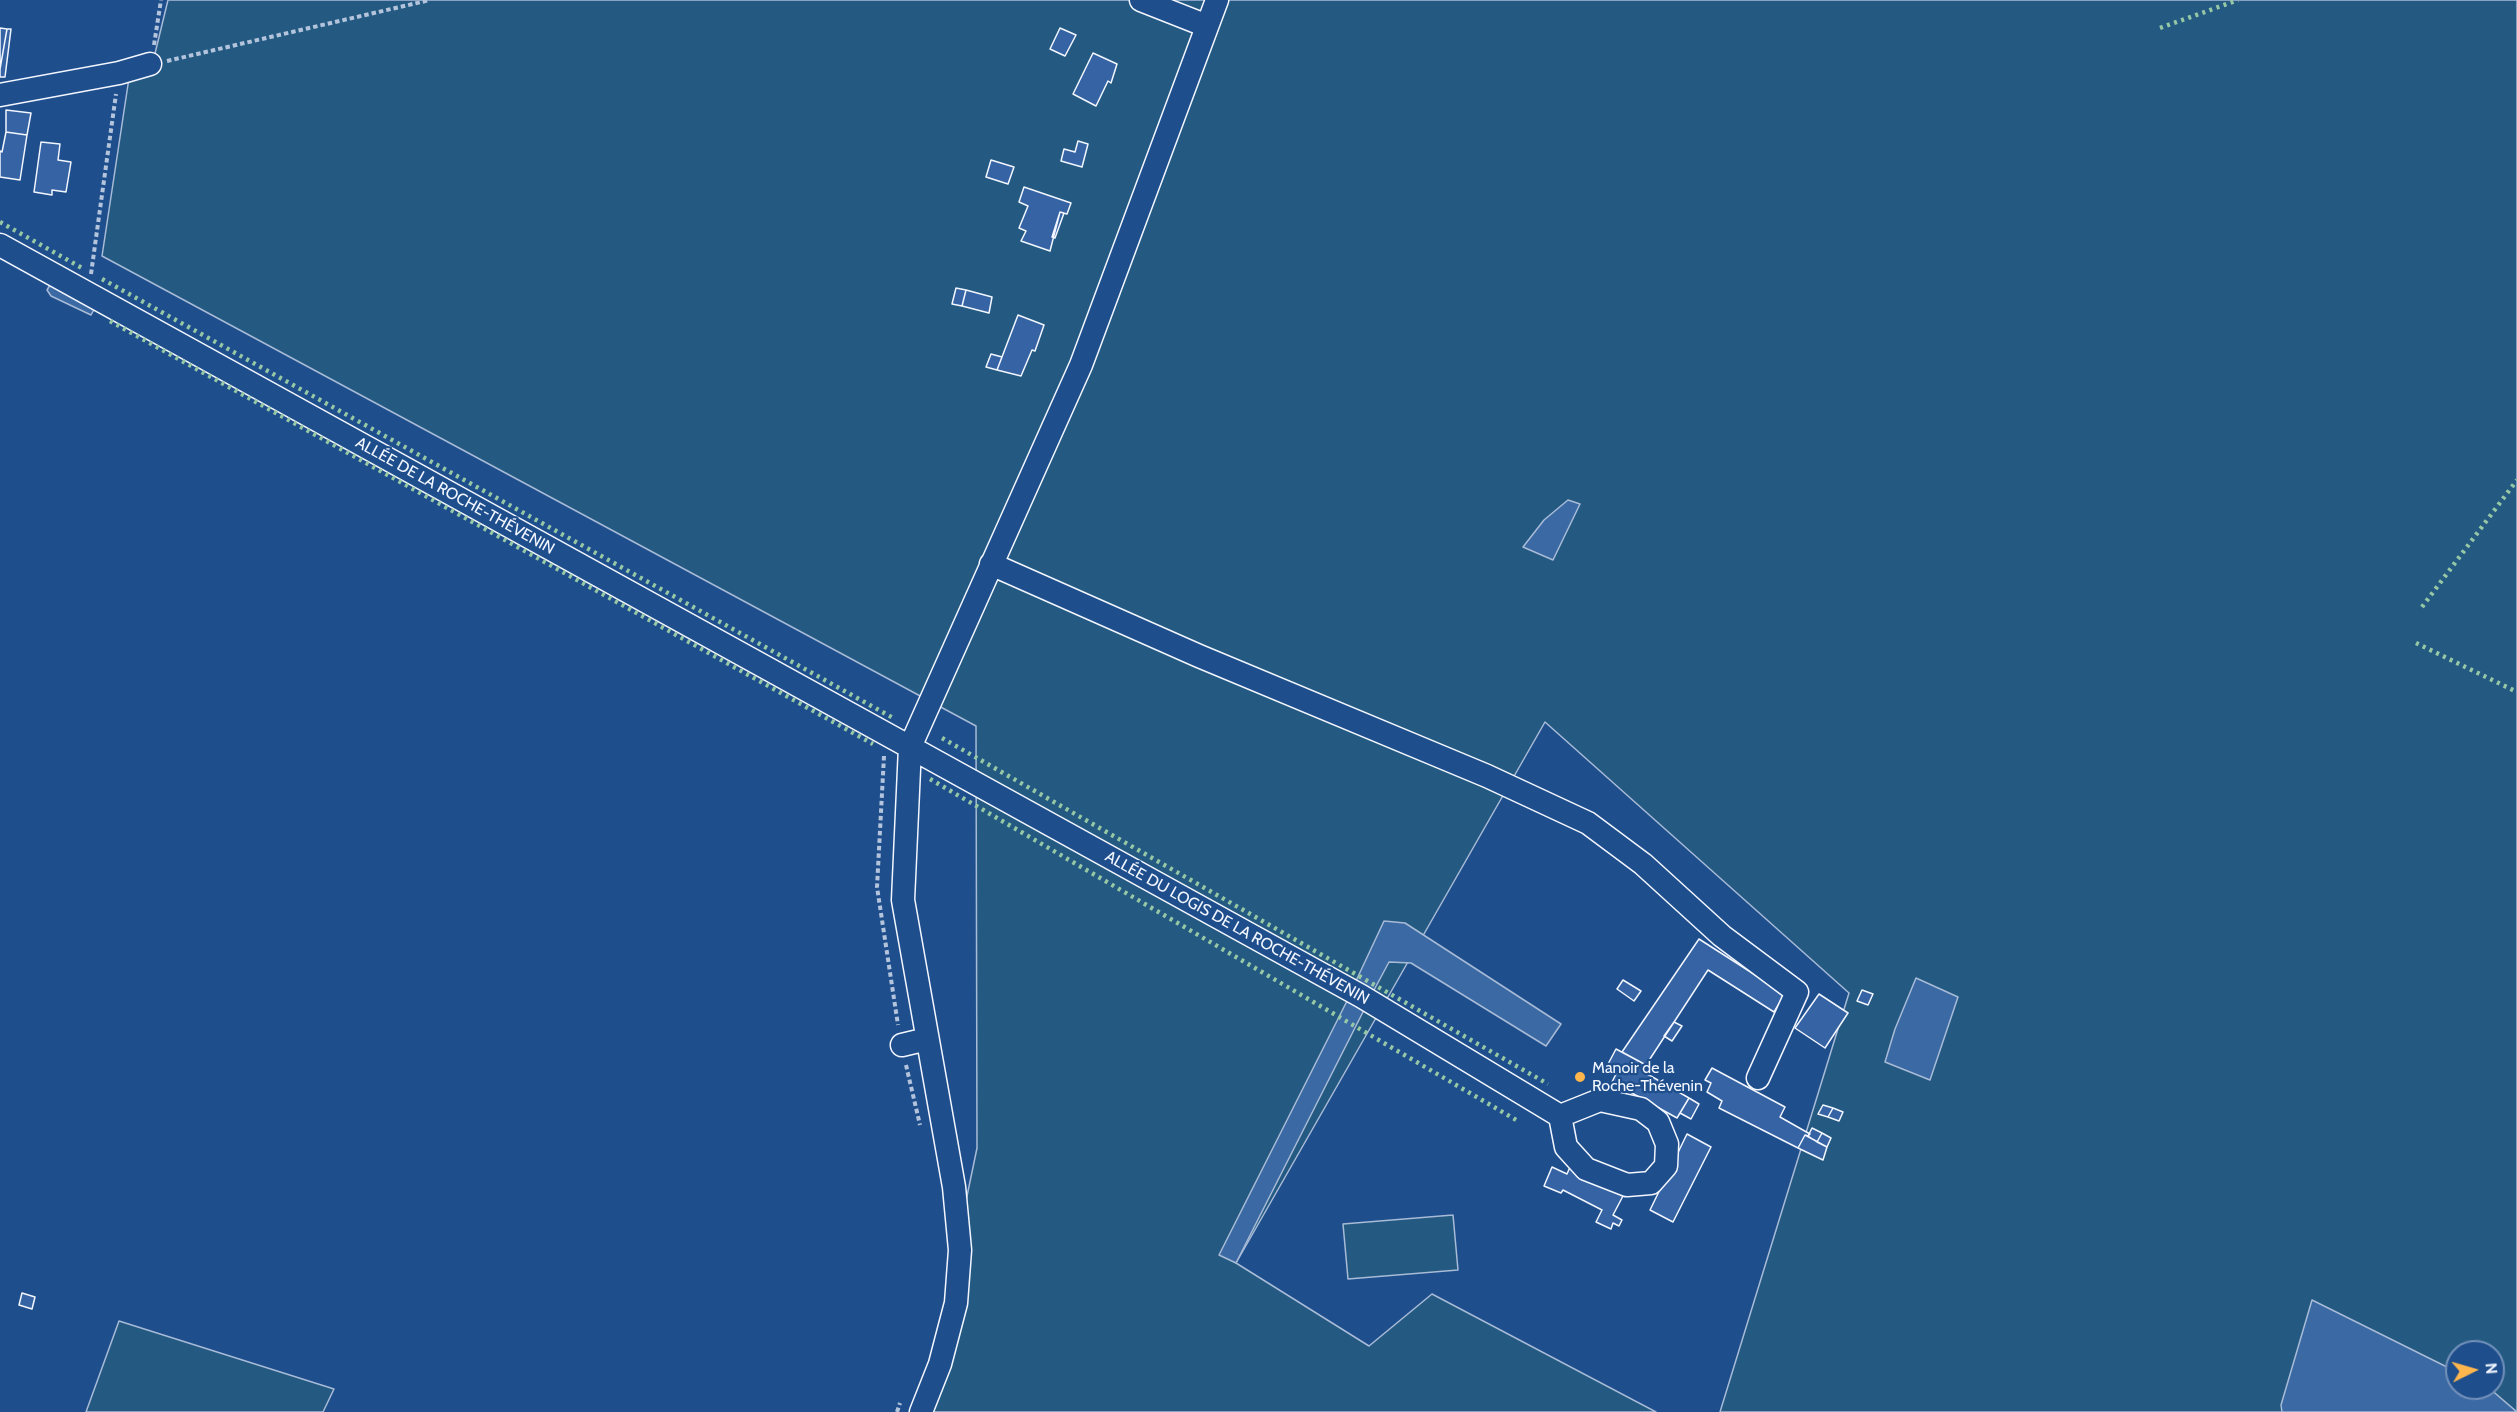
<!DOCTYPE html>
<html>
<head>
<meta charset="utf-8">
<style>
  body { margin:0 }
  #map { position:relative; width:2517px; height:1412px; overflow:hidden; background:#1f4e8c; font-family:Cabin,sans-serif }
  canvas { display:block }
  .north { position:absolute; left:2445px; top:1340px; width:60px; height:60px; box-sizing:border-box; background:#1f4e8c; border:2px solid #7391ba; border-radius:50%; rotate:85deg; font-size:16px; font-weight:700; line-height:24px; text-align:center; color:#f2f6ff }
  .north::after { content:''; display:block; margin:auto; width:21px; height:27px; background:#ffb74d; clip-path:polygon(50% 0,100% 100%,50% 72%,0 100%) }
</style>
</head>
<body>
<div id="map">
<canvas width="2517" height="1412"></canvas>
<div class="north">N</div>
</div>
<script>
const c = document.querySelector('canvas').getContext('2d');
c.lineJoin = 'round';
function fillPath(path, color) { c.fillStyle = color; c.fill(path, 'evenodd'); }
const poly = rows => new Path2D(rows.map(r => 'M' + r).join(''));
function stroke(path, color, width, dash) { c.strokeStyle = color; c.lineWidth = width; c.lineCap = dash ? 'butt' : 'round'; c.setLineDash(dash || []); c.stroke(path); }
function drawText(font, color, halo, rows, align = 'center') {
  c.font = font + ' Cabin,sans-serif'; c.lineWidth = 4.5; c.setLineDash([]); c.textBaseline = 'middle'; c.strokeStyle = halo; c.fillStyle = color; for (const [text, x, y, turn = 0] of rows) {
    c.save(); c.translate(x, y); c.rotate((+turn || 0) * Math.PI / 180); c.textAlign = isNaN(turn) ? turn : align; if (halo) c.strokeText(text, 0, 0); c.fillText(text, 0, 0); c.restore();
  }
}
const green = poly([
  [168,0,2517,0,2517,1412,1720,1412,1849,993,1545,722,1236,1263,1369,1346,1432,1294,1656,1412,922,1412,977,1148,976,726,102,256,129,78,150,74,168,0],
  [2457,1352,2493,1352,2493,1388,2457,1388,2457,1352],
  [1453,1215,1458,1270,1348,1279,1343,1224,1453,1215],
  [119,1321,334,1389,323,1412,86,1412,119,1321]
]);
fillPath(green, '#245a82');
stroke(green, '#a8bbd7', 1.5);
const water = poly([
  [53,280,97,304,91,315,51,296,47,290,53,280],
  [1568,500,1580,504,1553,560,1523,547,1544,520,1568,500],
  [1384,921,1405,923,1561,1024,1546,1046,1411,963,1389,962,1373,992,1355,983,1384,921],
  [1916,978,1958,997,1930,1080,1885,1062,1895,1029,1916,978],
  [1347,1001,1364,1010,1236,1263,1219,1255,1347,1001],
  [2312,1300,2457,1372,2457,1388,2489,1388,2517,1412,2282,1412,2281,1405,2312,1300]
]);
fillPath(water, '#3b69a3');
stroke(water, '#a8bbd7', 1.5);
const building = poly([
  [0,28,7,29,0,69,0,28],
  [1060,28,1076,35,1065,56,1050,49,1060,28],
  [7,29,11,29,5,77,0,77,0,69,7,29],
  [1093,53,1117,64,1111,83,1108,81,1096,106,1073,94,1093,53],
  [6,110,31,113,27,135,6,132,6,110],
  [6,132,27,135,20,180,0,177,0,151,2,152,6,132],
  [1078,141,1088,144,1082,167,1061,161,1064,149,1075,152,1078,141],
  [41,142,60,144,58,160,71,162,66,192,52,190,52,195,34,192,41,142],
  [991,160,1014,167,1008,184,986,177,991,160],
  [1024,187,1071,203,1067,214,1060,212,1050,251,1021,241,1026,231,1019,228,1028,206,1019,202,1024,187],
  [1060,212,1064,213,1055,238,1052,237,1060,212],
  [956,288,966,290,962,306,952,304,956,288],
  [966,290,992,297,989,313,962,306,966,290],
  [1018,315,1044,325,1035,351,1032,350,1021,376,997,370,1018,315],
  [991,354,1002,357,997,370,986,367,991,354],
  [1699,939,1785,994,1774,1012,1708,970,1646,1065,1622,1052,1699,939],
  [1623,980,1641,991,1634,1001,1617,989,1623,980],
  [1862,990,1873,994,1868,1005,1857,1001,1862,990],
  [1819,994,1848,1013,1825,1048,1795,1028,1819,994],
  [1674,1022,1682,1026,1672,1041,1664,1036,1674,1022],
  [1616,1049,1646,1065,1642,1071,1689,1098,1677,1118,1612,1082,1617,1072,1607,1066,1616,1049],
  [1712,1068,1785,1107,1780,1117,1810,1134,1808,1136,1805,1135,1798,1148,1719,1108,1722,1101,1707,1092,1711,1083,1705,1080,1712,1068],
  [1689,1098,1699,1104,1691,1119,1680,1113,1689,1098],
  [1823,1105,1833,1108,1828,1117,1818,1114,1823,1105],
  [1833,1108,1843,1112,1839,1121,1828,1117,1833,1108],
  [1812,1128,1822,1133,1817,1142,1808,1136,1812,1128],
  [1822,1133,1831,1138,1827,1147,1817,1142,1822,1133],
  [1687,1134,1711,1147,1673,1222,1650,1210,1687,1134],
  [1805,1135,1827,1147,1823,1160,1798,1148,1805,1135],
  [1552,1167,1567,1174,1570,1167,1623,1196,1613,1215,1622,1220,1619,1226,1613,1223,1611,1229,1596,1222,1602,1210,1563,1190,1561,1193,1544,1186,1552,1167],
  [22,1293,35,1297,32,1309,19,1305,22,1293]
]);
fillPath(building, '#3563a3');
stroke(building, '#f2f6ff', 1.5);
const minor = poly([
  [1141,0,1207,26],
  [0,95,119,73,150,64],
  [0,245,1361,996,1560,1116],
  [991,564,1199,656,1487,776,1588,823,1643,864,1722,936,1797,992,1758,1078],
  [902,1045,927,1039],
  [1600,1100,1641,1109,1658,1122,1667,1144,1666,1166,1651,1183,1627,1185,1586,1169,1566,1147,1560,1116,1600,1100],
  [921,1412,940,1364,956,1303,960,1250,954,1187,903,900,910,747,1081,365,1217,0]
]);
stroke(minor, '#f2f6ff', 25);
stroke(poly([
  [154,45,161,0],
  [167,61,430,0],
  [91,274,116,94],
  [884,756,877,887,898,1025],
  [906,1065,920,1125],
  [897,1412,900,1403]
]), '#b3c4dc', 4, [4.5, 3]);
stroke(minor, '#1f4e8c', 22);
stroke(poly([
  [2160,28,2238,0],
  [0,222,82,268],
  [102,279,895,719],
  [110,321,873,744],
  [2422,607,2517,480],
  [2416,643,2517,692],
  [942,738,1548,1084],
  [930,779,1518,1121]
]), '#97c8a6', 4.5, [3, 4.5]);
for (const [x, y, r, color] of [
  [1580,1077,6,"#ffb74d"]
]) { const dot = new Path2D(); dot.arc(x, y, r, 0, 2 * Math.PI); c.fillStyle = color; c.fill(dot); stroke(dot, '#1f4e8c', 2); }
drawText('16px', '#f2f6ff', '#1f4e8c', [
  ["ALLÉE DE LA ROCHE-THÉVENIN",455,496,29],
  ["ALLÉE DU LOGIS DE LA ROCHE-THÉVENIN",1237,928,29]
]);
drawText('16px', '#f2f6ff', '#1f4e8c', [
  ["Manoir de la",1592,1068],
  ["Roche-Thévenin",1592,1086]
], 'left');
</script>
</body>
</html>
